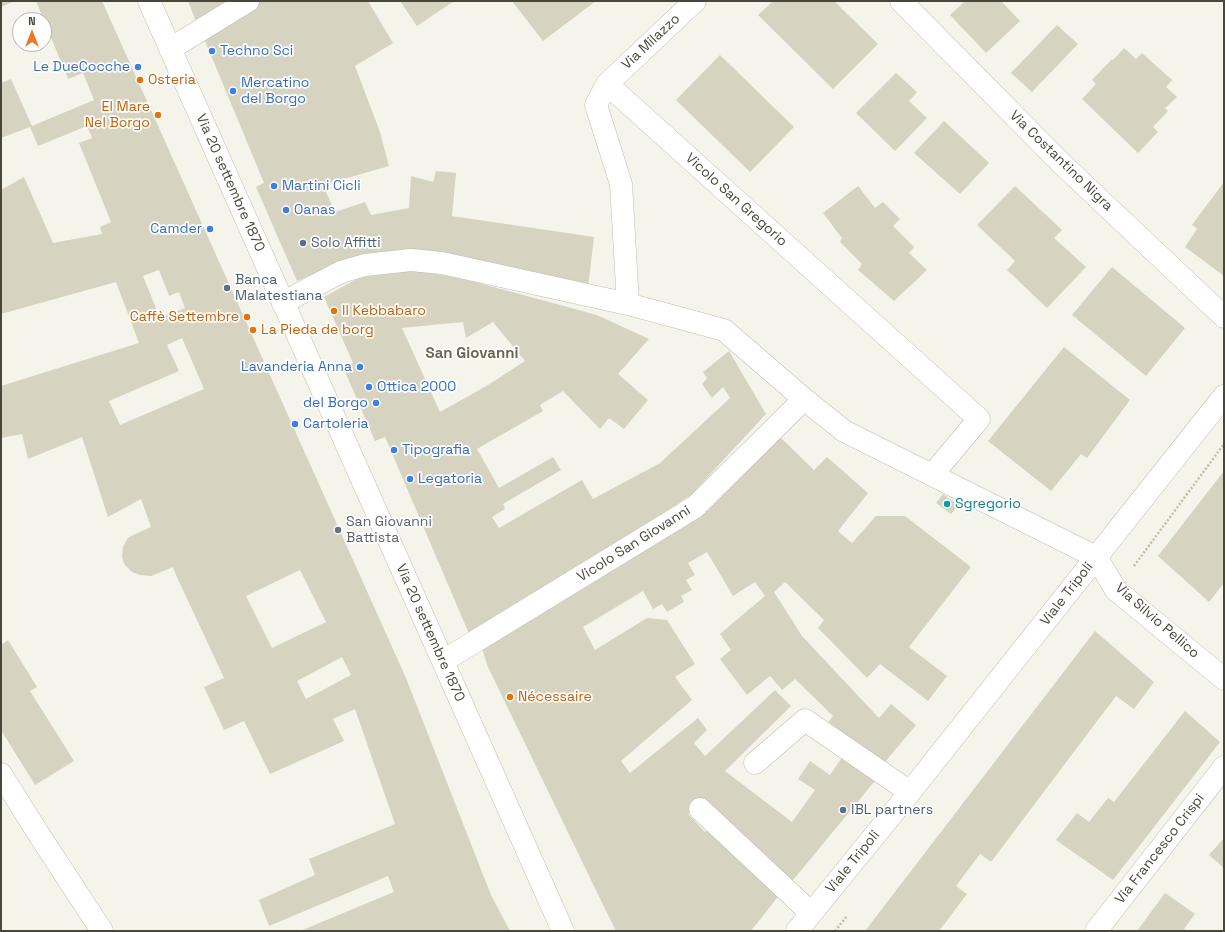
<!DOCTYPE html>
<html>
<head>
<meta charset="utf-8">
<style>
  body { margin:0 }
  #map { position:relative; width:1225px; height:932px; overflow:hidden; background:#f5f4eb; font-family:"Space Grotesk",sans-serif }
  canvas { display:block }
  .frame { position:absolute; inset:0; border:2px solid #494739; pointer-events:none }
  .north { position:absolute; left:12px; top:12px; width:40px; height:40px; box-sizing:border-box; background:#fff; border:1px solid #b6b5b0; border-radius:50%; rotate:0deg; font-size:11px; font-weight:700; line-height:16px; text-align:center; color:#494739 }
  .north::after { content:''; display:block; margin:auto; width:14px; height:18px; background:#f17626; clip-path:polygon(50% 0,100% 100%,50% 72%,0 100%) }
</style>
</head>
<body>
<div id="map">
<canvas width="1225" height="932"></canvas>
<div class="frame"></div>
<div class="north">N</div>
</div>
<script>
const c = document.querySelector('canvas').getContext('2d');
c.lineJoin = 'round';
function fillPath(path, color) { c.fillStyle = color; c.fill(path, 'evenodd'); }
const poly = rows => new Path2D(rows.map(r => 'M' + r).join(''));
function stroke(path, color, width, dash) { c.strokeStyle = color; c.lineWidth = width; c.lineCap = dash ? 'butt' : 'round'; c.setLineDash(dash || []); c.stroke(path); }
function drawText(font, color, halo, rows, align = 'center') {
  c.font = font + ' "Space Grotesk",sans-serif'; c.lineWidth = 3.5; c.setLineDash([]); c.textBaseline = 'middle'; c.strokeStyle = halo; c.fillStyle = color; for (const [text, x, y, turn = 0] of rows) {
    c.save(); c.translate(x, y); c.rotate((+turn || 0) * Math.PI / 180); c.textAlign = isNaN(turn) ? turn : align; if (halo) c.strokeText(text, 0, 0); c.fillText(text, 0, 0); c.restore();
  }
}
fillPath(poly([
  [1,1,15,1,1,7],
  [36,1,102,1,406,678,491,895,510,931,300,931,394,892,388,876,269,926,259,900,315,875,309,859,395,824,355,709,333,719,344,741,270,774,244,721,224,730,204,687,224,678,176,575,173,567,151,576,140,575,132,572,125,565,123,561,122,556,123,547,127,539,131,536,151,527,141,499,108,517,82,437,28,459,22,434,1,438,1,386,139,343,116,282,1,314,1,190,24,177,53,243,102,234,100,227,111,222,79,143,92,138,87,126,38,146,30,127,1,138,1,83,11,79,32,126,94,100,83,73,68,79],
  [159,270,169,296,179,292,185,308,160,318,143,276],
  [182,338,204,389,120,425,109,401,179,371,167,345],
  [300,570,326,622,272,648,246,596],
  [342,657,351,675,306,699,297,681],
  [188,1,239,1,198,27],
  [258,1,368,1,393,43,355,66,380,132,389,166,323,185,335,212,365,202,371,215,409,208,411,176,433,182,436,171,456,173,452,216,594,237,588,287,351,258,297,281,256,187,264,183,203,36],
  [400,1,454,1,417,26],
  [512,1,596,1,543,41],
  [773,1,834,1,878,44,833,89,758,15],
  [965,1,1001,1,1020,21,986,53,950,15],
  [1057,25,1078,44,1032,92,1011,73],
  [1124,48,1136,59,1142,53,1172,80,1166,87,1177,97,1165,108,1168,111,1153,127,1158,132,1138,153,1082,99,1096,84,1092,80,1112,59,1113,60],
  [720,55,794,127,750,172,676,100],
  [896,73,917,92,909,101,927,118,895,151,856,113],
  [944,121,989,163,960,194,914,153],
  [1224,182,1224,276,1185,247,1197,229,1192,225],
  [858,186,875,208,883,202,900,219,893,226,914,247,909,253,927,270,894,301,858,270,862,264,840,242,842,238,823,213],
  [1015,186,1062,230,1054,238,1086,267,1047,308,1007,270,1015,261,977,225],
  [1112,267,1185,328,1146,376,1072,315],
  [414,270,464,279,597,315,649,339,618,374,648,400,624,429,609,418,600,429,563,391,540,405,543,411,477,449,499,488,553,457,561,470,503,504,505,509,492,517,499,528,582,480,593,499,660,463,730,398,723,387,712,398,702,384,707,378,703,372,729,351,766,414,691,495,597,558,470,636,385,437,375,441,343,367,353,363,324,297,366,274],
  [463,322,466,338,493,322,525,361,488,385,440,412,402,328],
  [1064,347,1130,400,1087,458,1081,454,1051,491,988,441],
  [779,436,814,470,827,457,868,493,838,531,852,543,876,516,905,516,971,567,909,647,947,676,928,701,880,664,867,678,818,628,824,620,785,582,774,592,802,636,879,718,891,704,916,725,880,768,827,724,833,716,795,679,782,690,770,676,747,695,720,659,731,650,720,634,765,596,755,582,733,596,707,552,688,563,695,575,686,580,692,590,681,596,684,602,667,612,662,604,653,609,643,591,583,627,595,650,647,618,667,620,695,664,675,677,692,700,621,761,630,773,698,718,707,730,694,743,705,756,775,690,791,706,725,771,792,822,815,790,798,779,810,761,830,775,845,753,879,776,789,885,697,801,688,814,705,832,711,826,780,894,751,931,616,931,606,911,488,667,481,646],
  [1224,471,1224,583,1209,602,1158,556],
  [943,494,958,505,951,514,936,503],
  [1095,631,1154,682,1134,709,1116,696,991,862,980,854,956,886,967,894,939,931,865,931],
  [8,640,37,687,30,691,74,761,35,785,1,730,1,645],
  [1185,711,1220,742,1113,880,1056,840,1077,813,1089,822,1108,798,1114,802],
  [1224,838,1224,868,1209,855],
  [1165,893,1195,914,1184,929,1187,931,1137,931]
]), '#d6d3c1');
const minor = poly([
  [149,1,563,931],
  [901,1,1062,164,1224,317],
  [170,49,248,1],
  [607,84,979,419,932,475],
  [283,304,299,294,341,272,365,265,411,260,442,263,628,304,724,330,804,399,844,431,1096,557,1116,590,1224,679],
  [628,304,621,184,596,105,607,84,695,1],
  [443,661,695,507,804,399],
  [755,763,805,720,910,792],
  [700,809,811,913],
  [1096,931,1224,767]
]);
const tertiary = poly([
  [1,774,36,830,102,931],
  [797,931,910,792,1224,396]
]);
stroke(minor, '#c0beae', 23);
stroke(tertiary, '#c0beae', 23);
stroke(poly([
  [1134,566,1224,444],
  [835,931,847,916]
]), '#c1be9f', 2.5, [2, 2]);
stroke(minor, '#fff', 22);
stroke(tertiary, '#fff', 22);
for (const [x, y, r, color] of [
  [212,51,4,"#3f7fe0"],
  [138,67,4,"#3f7fe0"],
  [140,80,4,"#e8710a"],
  [233,91,4,"#3f7fe0"],
  [158,115,4,"#e8710a"],
  [274,186,4,"#3f7fe0"],
  [286,210,4,"#3f7fe0"],
  [210,229,4,"#3f7fe0"],
  [303,243,4,"#5c6f8a"],
  [227,288,4,"#5c6f8a"],
  [334,311,4,"#e8710a"],
  [247,317,4,"#e8710a"],
  [253,330,4,"#e8710a"],
  [360,367,4,"#3f7fe0"],
  [369,387,4,"#3f7fe0"],
  [376,403,4,"#3f7fe0"],
  [295,424,4,"#3f7fe0"],
  [394,450,4,"#3f7fe0"],
  [410,479,4,"#3f7fe0"],
  [947,504,4,"#0f9aa8"],
  [338,530,4,"#6b7280"],
  [510,697,4,"#e8710a"],
  [843,810,4,"#5c6f8a"]
]) { const dot = new Path2D(); dot.arc(x, y, r, 0, 2 * Math.PI); c.fillStyle = color; c.fill(dot); stroke(dot, '#fff', 1.5); }
drawText('14px', '#494739', '#fff', [
  ["Via Milazzo",651,42,-43],
  ["Via Costantino Nigra",1061,161,44],
  ["Via 20 settembre 1870",230,183,66],
  ["Vicolo San Gregorio",736,200,42],
  ["Vicolo San Giovanni",634,544,-32],
  ["Viale Tripoli",1067,594,-52],
  ["Via Silvio Pellico",1157,621,41],
  ["Via 20 settembre 1870",430,633,66],
  ["Via Francesco Crispi",1160,849,-52],
  ["Viale Tripoli",853,862,-51]
]);
drawText('14px', '#366cbe', '#fff', [
  ["Techno Sci",220,51],
  ["Le DueCocche",130,67,"right"],
  ["Mercatino",241,83],
  ["del Borgo",241,99],
  ["Martini Cicli",282,186],
  ["Oanas",294,210],
  ["Camder",202,229,"right"],
  ["Lavanderia Anna",352,367,"right"],
  ["Ottica 2000",377,387],
  ["del Borgo",368,403,"right"],
  ["Cartoleria",303,424],
  ["Tipografia",402,450],
  ["Legatoria",418,479]
], 'left');
drawText('14px', '#c56008', '#fff', [
  ["Osteria",148,80],
  ["El Mare",150,107,"right"],
  ["Nel Borgo",150,123,"right"],
  ["Il Kebbabaro",342,311],
  ["Caffè Settembre",239,317,"right"],
  ["La Pieda de borg",261,330],
  ["Nécessaire",518,697]
], 'left');
drawText('14px', '#4e5e75', '#fff', [
  ["Solo Affitti",311,243],
  ["Banca",235,280],
  ["Malatestiana",235,296],
  ["IBL partners",851,810]
], 'left');
drawText('14px', '#0d838f', '#fff', [
  ["Sgregorio",955,504]
], 'left');
drawText('14px', '#5b616d', '#fff', [
  ["San Giovanni",346,522],
  ["Battista",346,538]
], 'left');
drawText('bold 15px', '#6b6750', '#fff', [
  ["San Giovanni",472,354]
]);
</script>
</body>
</html>
